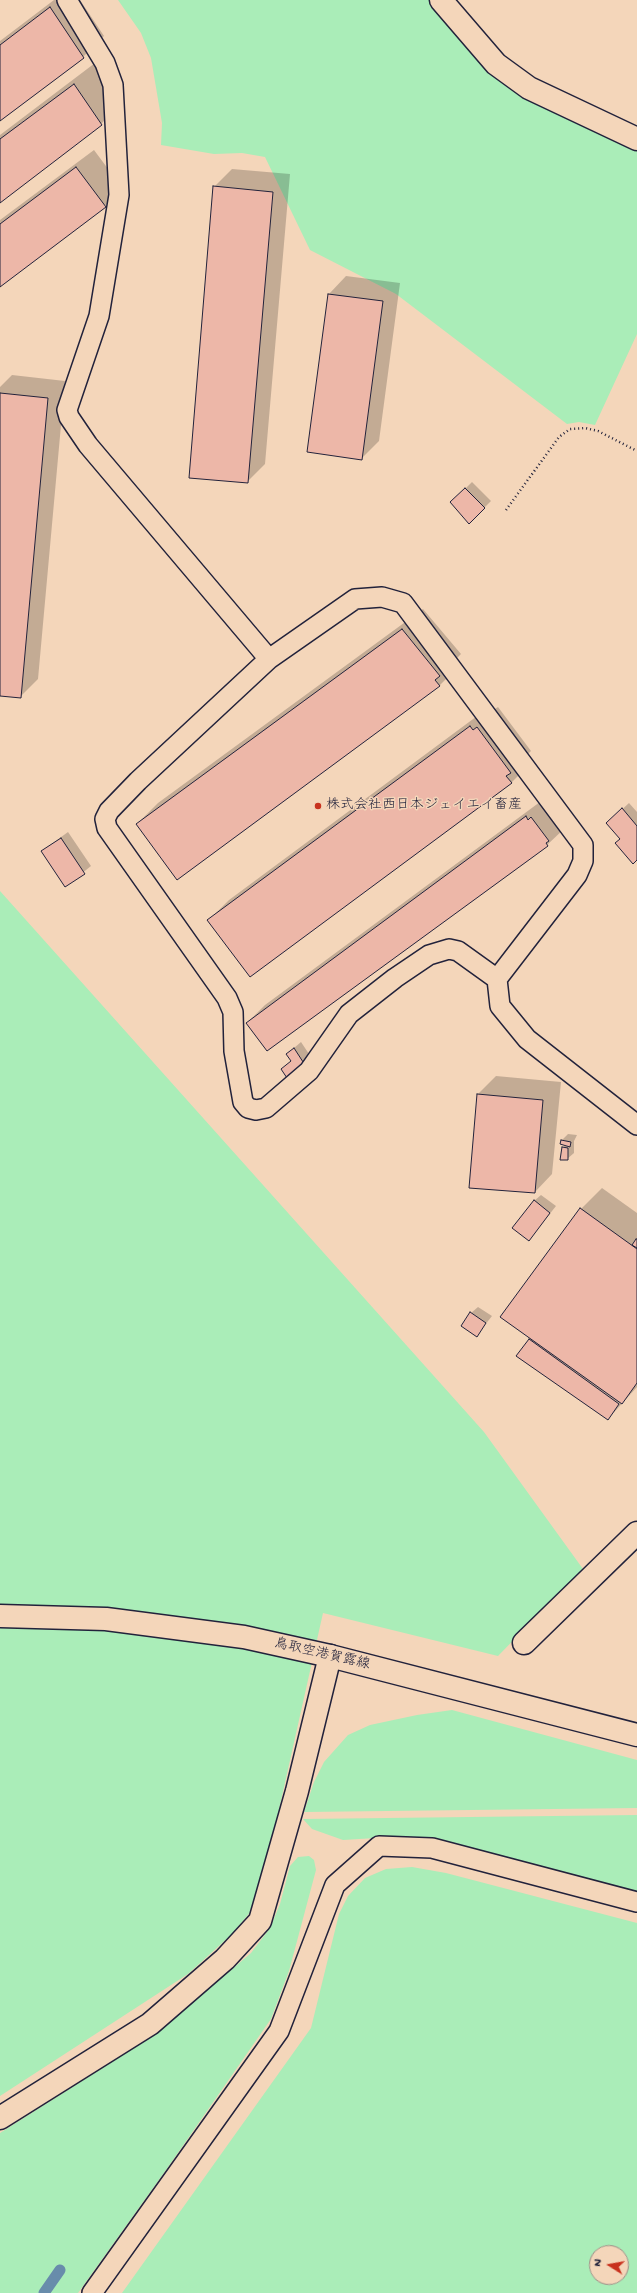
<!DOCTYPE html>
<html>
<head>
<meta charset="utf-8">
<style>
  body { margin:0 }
  #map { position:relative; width:637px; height:2293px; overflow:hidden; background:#f4d6ba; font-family:"Gochi Hand",sans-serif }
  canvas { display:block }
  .north { position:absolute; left:589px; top:2245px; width:40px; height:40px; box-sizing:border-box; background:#f4d6ba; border:1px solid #a08e87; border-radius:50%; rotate:281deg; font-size:11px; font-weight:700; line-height:16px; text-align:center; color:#22223b }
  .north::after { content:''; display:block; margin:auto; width:14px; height:18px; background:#c8321e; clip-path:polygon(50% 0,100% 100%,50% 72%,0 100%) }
</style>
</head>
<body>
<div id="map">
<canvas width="637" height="2293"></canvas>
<div class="north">N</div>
</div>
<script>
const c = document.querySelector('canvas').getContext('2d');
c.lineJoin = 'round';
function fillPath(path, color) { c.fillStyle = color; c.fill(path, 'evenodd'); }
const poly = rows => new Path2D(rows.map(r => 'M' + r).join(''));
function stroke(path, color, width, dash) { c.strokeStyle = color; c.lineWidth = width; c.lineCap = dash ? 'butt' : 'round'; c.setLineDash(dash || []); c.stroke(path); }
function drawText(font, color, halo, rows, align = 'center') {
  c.font = font + ' "Gochi Hand","Klee One",sans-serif'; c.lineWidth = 3; c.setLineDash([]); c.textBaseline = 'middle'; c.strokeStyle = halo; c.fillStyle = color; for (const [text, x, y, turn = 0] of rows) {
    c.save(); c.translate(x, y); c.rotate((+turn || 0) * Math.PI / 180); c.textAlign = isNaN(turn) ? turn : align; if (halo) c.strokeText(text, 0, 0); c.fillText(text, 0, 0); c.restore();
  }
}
fillPath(poly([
  [118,0,433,0,476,53,637,143,637,334,595,425,579,422,567,424,396,294,310,250,265,157,242,153,214,154,161,145,162,123,151,58,141,33],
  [0,891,484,1432,583,1569,498,1656,323,1613,267,1863,253,1909,231,1935,188,1974,0,2096],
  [452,1710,637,1760,637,1808,304,1812,314,1782,324,1762,348,1735,370,1725,417,1715],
  [637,1815,637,1893,433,1841,392,1837,343,1840,312,1829,303,1819],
  [309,1856,314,1860,316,1870,289,1971,271,2019,166,2170,78,2293,0,2293,0,2133,153,2036,251,1953,270,1928,280,1904,290,1866,298,1857],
  [412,1867,446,1873,637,1923,637,2293,122,2293,311,2028,339,1914,348,1896,365,1878,386,1869],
  [597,2253,621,2253,621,2277,597,2277]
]), '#aaedb8');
fillPath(poly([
  [54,0,80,0,104,36,83,57,0,120,0,41],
  [95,63,122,103,101,124,0,201,0,135],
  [94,150,123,189,105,206,0,286,0,220],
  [232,169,290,174,265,464,247,482,214,187],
  [346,276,400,283,379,441,362,458,329,294],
  [12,375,65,381,38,679,20,697,0,695,0,387],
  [472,482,491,501,469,523,452,502],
  [423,609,461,654,456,659,460,665,439,686,137,824,158,803],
  [492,705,495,709,498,707,531,751,527,755,533,761,512,782,250,975,208,921,229,900],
  [544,799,565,828,547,845,247,1023,265,1005],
  [629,803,637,812,637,859,621,839,614,817],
  [68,832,91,866,66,886,42,851],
  [301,1042,311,1057,305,1064,292,1061,287,1054],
  [496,1076,561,1082,552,1174,535,1192,478,1094],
  [568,1134,577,1135,574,1141,574,1153,567,1159,563,1147,566,1145,562,1140],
  [602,1188,637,1213,637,1387,608,1419,529,1340,581,1209],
  [541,1195,556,1206,529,1240,534,1201],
  [478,1307,492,1316,477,1335,471,1313]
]), '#0003');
stroke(poly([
  [44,2293,60,2270]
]), '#688cab', 11);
const building = poly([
  [50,7,84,58,0,121,0,45,50,7],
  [74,84,102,125,0,203,0,139,74,84],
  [76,167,106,207,0,287,0,224,76,167],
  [213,186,273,192,248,483,189,478,213,186],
  [328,294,383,301,362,460,307,452,328,294],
  [0,393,48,398,21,698,0,696,0,393],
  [465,488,485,508,469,524,450,502,465,488],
  [402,629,440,676,435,680,440,686,177,880,136,824,402,629],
  [470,726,473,730,477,727,511,773,506,776,512,783,250,977,207,920,470,726],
  [622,808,637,826,637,860,633,864,615,843,620,839,606,823,622,808],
  [526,816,528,820,531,817,549,841,546,843,548,846,267,1051,246,1023,526,816],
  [61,838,85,874,65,887,41,851,61,838],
  [294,1048,305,1065,287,1078,281,1069,291,1061,286,1054,294,1048],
  [477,1094,543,1100,535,1193,469,1188,477,1094],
  [561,1140,571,1142,570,1147,560,1144,561,1140],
  [562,1147,568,1148,568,1160,560,1160,562,1147],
  [534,1200,550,1213,529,1241,512,1228,534,1200],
  [580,1208,637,1249,637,1383,622,1404,500,1317,580,1208],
  [636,1239,637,1239,637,1248,632,1245,636,1239],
  [470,1312,486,1323,477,1337,461,1326,470,1312],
  [529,1339,619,1404,608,1420,516,1356,529,1339]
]);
fillPath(building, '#edb7a8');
stroke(building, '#22223b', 1);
const service = poly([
  [67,0,105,63,113,85,119,195,99,316,67,410,69,417,88,445,269,659,355,599,382,597,403,603,583,845,583,861,577,875,497,979,500,1006,527,1039,637,1125],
  [269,659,138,781,109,811,105,819,107,828,227,998,233,1012,234,1051,243,1102,248,1108,256,1110,266,1108,309,1071,349,1014,395,978,429,955,449,949,458,951,497,979],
  [92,2293,279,2031,335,1885,379,1846,432,1848,637,1902]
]);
const minor = poly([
  [441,0,496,64,529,88,637,139],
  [524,1643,637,1533],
  [0,2118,150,2024,225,1959,260,1921,297,1791,330,1656]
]);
const secondary = poly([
  [0,1616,106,1619,244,1637,330,1656,637,1735]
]);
stroke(service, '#22223b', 22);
stroke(minor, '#22223b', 25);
stroke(secondary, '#22223b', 25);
stroke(poly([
  [506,510,559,437,570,429,585,428,598,431,637,451]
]), '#22223b', 2.5, [1, 3]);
stroke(service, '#f4d6ba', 19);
stroke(minor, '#f4d6ba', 22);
stroke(secondary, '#f4d6ba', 22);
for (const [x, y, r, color] of [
  [318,806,4,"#c8321e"]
]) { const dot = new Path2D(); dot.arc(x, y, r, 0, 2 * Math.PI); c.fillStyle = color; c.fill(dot); stroke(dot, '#f4d6ba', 1.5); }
drawText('14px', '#22223b', '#f4d6ba', [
  ["株式会社西日本ジェイエイ畜産",326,806]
], 'left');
drawText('14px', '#22223b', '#f4d6ba', [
  ["鳥取空港賀露線",322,1655,13]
]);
</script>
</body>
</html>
